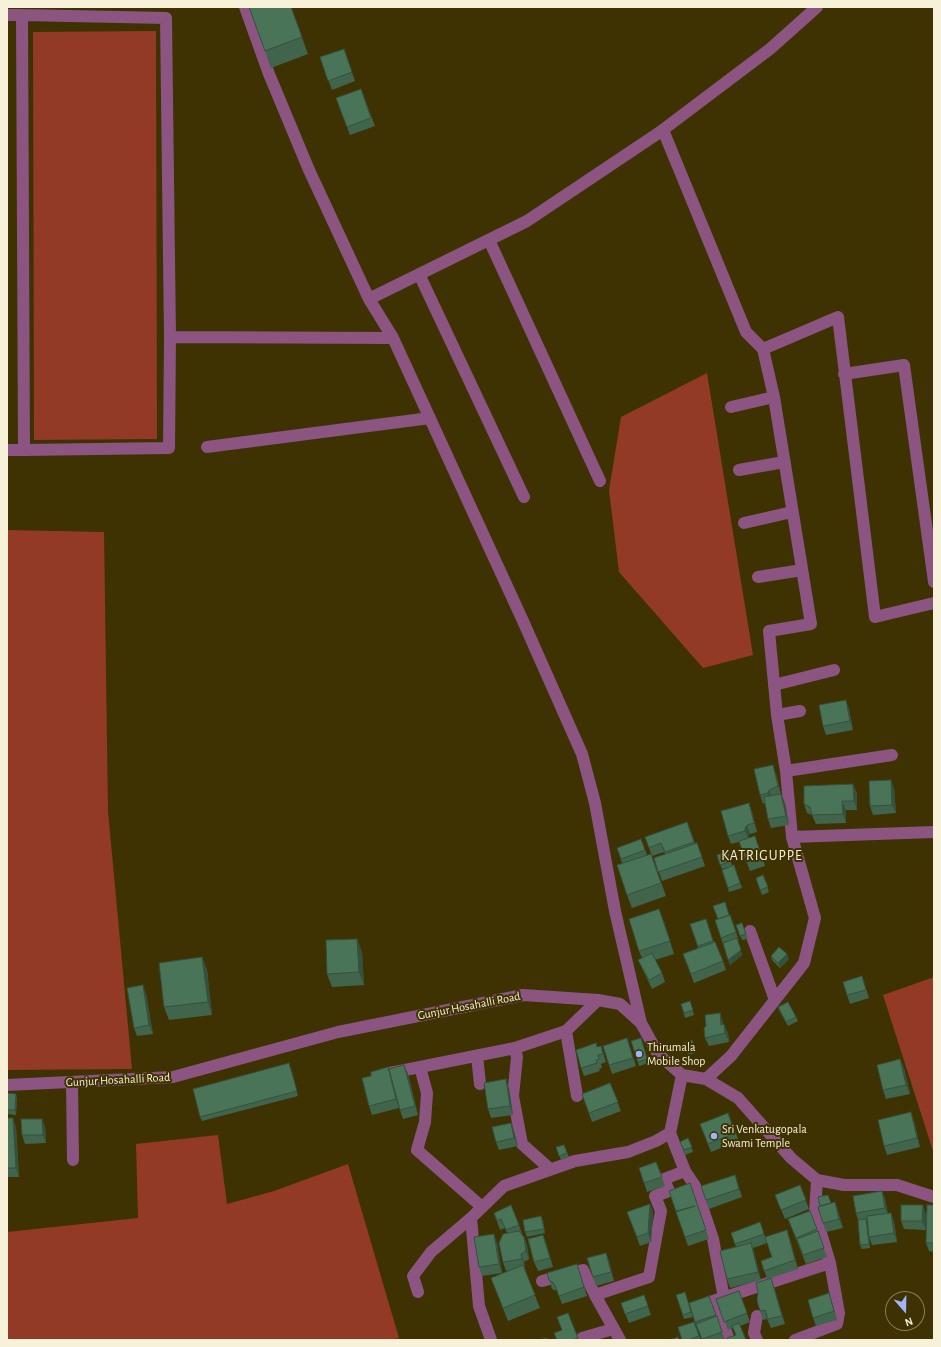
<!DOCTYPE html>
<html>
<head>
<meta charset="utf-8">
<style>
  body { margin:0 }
  #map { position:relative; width:941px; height:1347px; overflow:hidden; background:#3e3202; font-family:"Alegreya Sans",sans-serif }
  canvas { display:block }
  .frame { position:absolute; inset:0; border:8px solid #f7f1d9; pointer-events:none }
  .north { position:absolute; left:885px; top:1291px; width:40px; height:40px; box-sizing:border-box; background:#3e3202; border:1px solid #887e58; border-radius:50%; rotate:160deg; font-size:11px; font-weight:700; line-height:16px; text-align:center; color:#f7f1d9 }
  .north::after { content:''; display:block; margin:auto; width:14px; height:18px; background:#a3b2fd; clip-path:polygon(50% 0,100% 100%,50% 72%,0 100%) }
</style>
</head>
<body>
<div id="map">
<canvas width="941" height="1347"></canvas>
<div class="frame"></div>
<div class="north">N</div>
</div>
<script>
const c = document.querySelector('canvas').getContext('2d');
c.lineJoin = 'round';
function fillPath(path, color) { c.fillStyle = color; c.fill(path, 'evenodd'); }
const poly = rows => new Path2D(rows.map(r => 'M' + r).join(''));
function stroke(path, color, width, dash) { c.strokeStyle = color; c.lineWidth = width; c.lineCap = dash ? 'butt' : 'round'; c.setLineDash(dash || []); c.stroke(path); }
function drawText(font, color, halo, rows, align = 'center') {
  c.font = font + ' "Alegreya Sans",sans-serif'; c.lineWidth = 4; c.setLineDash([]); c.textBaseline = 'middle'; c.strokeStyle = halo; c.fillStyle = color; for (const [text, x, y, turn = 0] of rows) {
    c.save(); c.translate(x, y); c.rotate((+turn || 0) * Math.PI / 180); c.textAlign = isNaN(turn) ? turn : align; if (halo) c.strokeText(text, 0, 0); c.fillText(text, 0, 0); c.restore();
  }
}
fillPath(poly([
  [156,31,157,439,34,440,33,32],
  [707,373,753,655,703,668,619,572,609,490,621,417],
  [7,530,104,532,108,811,132,1069,7,1070],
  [934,977,934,1154,883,995],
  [218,1135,227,1204,274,1191,348,1164,399,1338,390,1340,7,1340,7,1232,138,1218,136,1144]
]), '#923a25');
stroke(poly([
  [245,7,269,74,309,170,369,299,393,338,523,621,582,754,595,803,615,911,641,1023],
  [7,15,22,15,166,18,170,337,169,448,24,450,22,15],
  [663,130,746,332,763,349],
  [489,240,600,481],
  [419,274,524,497],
  [369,299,527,221,660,132,770,49,817,7],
  [170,337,393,338],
  [844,374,904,365,934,582],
  [731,407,774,397],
  [207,447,430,418],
  [7,450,24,450],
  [739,470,784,462],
  [744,523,792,512],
  [758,577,802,570],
  [774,685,834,670],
  [777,715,800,711],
  [786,771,892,755],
  [792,837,934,832],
  [750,931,775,1000],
  [566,1031,577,1096],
  [477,1056,480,1084],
  [420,1067,427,1093,425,1122,417,1150,482,1207],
  [390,1073,515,1048],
  [706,1079,731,1056,804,963,815,918,792,837,786,771,777,715,769,631,811,624,774,397,763,349,838,317,875,617,934,603],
  [72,1082,73,1160],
  [7,1085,173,1077,338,1032,523,995,598,1000,620,1004,641,1023,658,1054,682,1075,706,1079,738,1098,791,1158,817,1180,844,1185,897,1185,934,1197],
  [670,1133,685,1171,695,1186,713,1239,724,1298],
  [550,1169,522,1144,513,1096,517,1057,515,1048,566,1031,598,1000],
  [471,1218,479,1306,491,1340],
  [542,1281,583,1270,595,1295,620,1340],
  [418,1292,413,1276,431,1252,471,1218,504,1186,575,1161,628,1152,656,1141,670,1133,682,1075],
  [595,1295,649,1277,661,1211,655,1196,669,1191,664,1179,685,1171],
  [715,1301,729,1340],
  [704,1304,830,1263],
  [757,1316,754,1333,757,1340],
  [583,1340,582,1338,613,1329],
  [795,1340,837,1324,839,1313,830,1263,815,1213,817,1180]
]), '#8c5480', 12);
fillPath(poly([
  [249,7,291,7,308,54,271,68],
  [344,49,355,81,332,90,320,57],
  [361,89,375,126,350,135,336,98],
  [849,709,853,730,826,735,823,726],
  [776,774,781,794,785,803,789,825,771,828,768,819,765,803,763,804,760,795],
  [894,789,896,813,873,815,870,806],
  [857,793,857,810,846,810,846,823,816,824,812,815,807,813,804,804],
  [749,803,752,812,757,832,750,834,748,836,749,838,758,845,765,866,750,871,739,842,731,844,728,836],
  [687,822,695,843,697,843,705,866,662,881,654,858,665,854,664,852,652,856,645,837],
  [641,839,647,855,651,854,666,896,632,908,627,895,622,863,617,848],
  [728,851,732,866,722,869,717,855],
  [734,865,742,888,729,892,722,870],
  [763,875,769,892,762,895,756,878],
  [730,915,739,941,738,941,742,955,730,965,715,920],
  [706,919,714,942,723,961,726,970,694,983,683,954,698,948,690,924],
  [664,922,674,954,655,960,662,973,665,982,652,989,642,968,638,960,642,958,639,951],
  [742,923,748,939,742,940,736,925],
  [362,952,364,985,332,987,327,974],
  [771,956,789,959,780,968,772,960],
  [202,957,207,970,212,1015,169,1020,164,1007],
  [865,985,869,998,850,1004,847,995],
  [146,994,153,1034,137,1036,134,1028],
  [690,1001,694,1015,685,1018,681,1004],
  [778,1007,796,1017,798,1021,788,1026,780,1012],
  [723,1022,723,1025,728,1033,729,1042,709,1046,705,1038],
  [627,1038,636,1066,612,1074,609,1065],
  [641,1038,649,1063,639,1066,638,1062],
  [692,1040,697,1052,689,1055,684,1043],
  [601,1046,606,1062,601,1064,602,1068,599,1069,600,1071,584,1076,581,1068,597,1047],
  [900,1059,904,1068,910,1094,886,1099,883,1090],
  [404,1065,408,1074,418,1115,403,1119,400,1110],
  [291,1068,298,1096,202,1121,200,1117],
  [391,1076,399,1108,372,1115,369,1106],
  [610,1083,621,1111,592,1122,582,1094],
  [509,1088,513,1115,491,1118,488,1109],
  [7,1093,17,1098,16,1115,7,1114],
  [728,1113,739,1141,711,1152,700,1124],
  [7,1118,16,1127,19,1177,7,1177],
  [42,1119,45,1127,46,1143,25,1144,22,1135],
  [914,1121,920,1147,887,1155,884,1146],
  [511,1123,514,1131,518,1146,499,1150,496,1142],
  [688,1138,693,1152,685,1155,680,1142],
  [564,1145,569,1157,561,1160,556,1147],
  [656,1162,665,1186,647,1192,639,1168],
  [735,1175,742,1197,709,1209,701,1186],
  [690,1183,709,1239,688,1246,669,1191],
  [800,1185,809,1209,785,1219,775,1195],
  [882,1191,885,1199,888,1214,891,1213,894,1222,897,1242,872,1245,869,1237,868,1224,870,1248,862,1249,860,1245,858,1220,856,1213],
  [835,1202,843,1228,826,1232,823,1223,831,1203],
  [650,1204,653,1212,651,1242,640,1246,627,1212],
  [934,1205,934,1252,929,1251,926,1243],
  [810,1211,827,1257,806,1264,788,1219],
  [494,1213,519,1225,522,1234,524,1237,527,1245,529,1259,524,1262,525,1268,524,1268,540,1308,508,1321,491,1278,511,1270,506,1271,503,1262,507,1233,505,1228,500,1230],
  [926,1214,926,1230,904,1229,901,1221],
  [541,1216,543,1221,545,1233,527,1237,525,1232],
  [760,1222,767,1242,790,1239,798,1269,767,1279,761,1261,772,1257,767,1243,753,1248,761,1280,730,1288,727,1279,736,1247,731,1233],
  [497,1243,502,1273,482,1276,479,1267],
  [546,1243,553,1267,538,1271,534,1262],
  [606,1253,609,1261,614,1281,596,1286,593,1277],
  [547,1273,580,1273,587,1296,562,1304,557,1291,552,1289],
  [774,1287,785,1324,771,1328,767,1319,763,1320,760,1311],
  [739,1291,750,1322,740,1326,736,1335,733,1328,728,1330,716,1299],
  [685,1292,693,1317,684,1319,676,1295],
  [829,1293,837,1320,816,1326,813,1318],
  [644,1295,651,1315,629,1323,621,1303],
  [709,1296,716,1317,725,1340,702,1340,699,1331,698,1331,695,1322],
  [694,1322,701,1340,682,1340]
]), '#40644c');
fillPath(poly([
  [846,700,849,709,853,730,850,721],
  [773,765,776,774,781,795,778,786],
  [891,780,894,789,896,813,892,805],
  [853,784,857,793,857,810,854,801],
  [769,790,772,799,771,802,768,793],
  [781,794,785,803,789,825,786,816],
  [842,801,846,810,846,823,843,814],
  [749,803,752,812,757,832,754,823],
  [747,825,750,834,748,836,749,840,745,831,745,828],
  [357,939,362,952,364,985,359,972],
  [739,943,742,955,730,965,728,960],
  [787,954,789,959,780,968,778,963],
  [202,957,207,970,212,1015,208,1002],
  [143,985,146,994,153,1034,149,1025],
  [720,1013,723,1022,724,1034,721,1025],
  [724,1024,728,1033,729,1042,725,1033],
  [900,1059,904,1068,910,1094,906,1085],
  [404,1065,408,1074,418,1115,415,1106],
  [388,1067,391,1076,399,1108,396,1099],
  [506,1079,509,1088,513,1115,510,1106],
  [16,1094,17,1098,16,1115,15,1110],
  [911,1112,914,1121,920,1147,917,1138],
  [13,1118,16,1127,19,1177,16,1168],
  [42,1119,45,1127,46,1143,43,1135],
  [511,1123,514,1131,518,1146,514,1138],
  [882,1191,885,1199,888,1217,885,1208],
  [835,1202,838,1210,843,1228,839,1219],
  [650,1204,653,1212,651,1242,648,1233],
  [923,1205,926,1214,926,1230,922,1221],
  [891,1213,894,1222,897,1242,894,1233],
  [541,1216,543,1221,545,1233,544,1229],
  [866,1219,868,1224,870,1248,869,1244],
  [787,1230,790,1239,798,1269,795,1260],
  [494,1234,497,1243,502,1273,499,1264],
  [543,1235,546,1243,553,1267,550,1258],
  [524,1237,527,1245,529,1259,526,1251],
  [751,1243,754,1252,761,1280,758,1272],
  [606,1253,609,1261,614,1281,611,1272],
  [521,1254,524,1262,525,1268,522,1259],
  [771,1278,774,1287,785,1324,782,1316],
  [829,1293,832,1302,837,1320,834,1311]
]), '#34513e');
const building = poly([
  [249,7,291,7,302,37,265,51,249,7],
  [344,49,352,72,328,81,320,57,344,49],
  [361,89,371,118,347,127,336,98,361,89],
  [846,700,850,721,823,726,819,705,846,700],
  [773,765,778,786,769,790,768,793,760,795,754,769,773,765],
  [891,780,892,805,870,806,869,781,891,780],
  [853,784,854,801,842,801,843,814,812,815,810,807,804,804,804,786,853,784],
  [781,794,786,816,768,819,764,797,781,794],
  [749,803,754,823,747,825,745,828,745,831,728,836,721,811,749,803],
  [687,822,694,842,665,852,661,843,649,848,645,837,687,822],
  [755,836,762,857,746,862,739,841,755,836],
  [641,839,645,850,621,859,617,848,641,839],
  [697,843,702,857,658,872,654,858,697,843],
  [728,851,731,861,720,865,717,855,728,851],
  [651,854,661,883,627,895,617,865,651,854],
  [734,865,740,883,728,888,722,870,734,865],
  [763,875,768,887,760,890,756,878,763,875],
  [725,902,729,915,718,919,713,906,725,902],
  [659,909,670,941,639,951,629,919,659,909],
  [730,915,736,932,721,938,715,920,730,915],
  [706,919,713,941,698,946,690,924,706,919],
  [742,923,746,934,740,936,736,925,742,923],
  [737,938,741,950,728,960,723,943,737,938],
  [357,939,359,972,327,974,326,940,357,939],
  [715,942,723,961,691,974,683,954,715,942],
  [779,947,787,954,778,963,771,956,779,947],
  [652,953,662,973,649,980,638,960,652,953],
  [202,957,208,1002,164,1007,159,963,202,957],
  [862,976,866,990,847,995,843,982,862,976],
  [143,985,149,1025,134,1028,127,988,143,985],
  [690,1001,693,1010,684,1013,681,1004,690,1001],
  [788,1002,796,1017,786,1022,778,1007,788,1002],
  [720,1013,721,1025,724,1024,725,1033,705,1038,704,1028,706,1026,705,1015,720,1013],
  [627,1038,633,1058,609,1065,603,1046,627,1038],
  [641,1038,647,1059,638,1062,631,1041,641,1038],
  [692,1040,695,1048,688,1051,684,1043,692,1040],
  [596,1043,597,1047,601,1046,603,1054,598,1055,599,1059,596,1060,597,1063,581,1068,576,1050,596,1043],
  [900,1059,906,1085,883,1090,877,1065,900,1059],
  [289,1063,297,1091,200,1117,193,1089,289,1063],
  [404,1065,415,1106,400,1110,389,1069,404,1065],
  [388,1067,396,1099,369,1106,362,1078,371,1076,371,1072,388,1067],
  [506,1079,510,1106,488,1109,484,1083,506,1079],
  [610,1083,618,1102,589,1113,582,1094,610,1083],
  [7,1093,16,1094,15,1110,7,1110,7,1093],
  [911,1112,917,1138,884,1146,878,1120,911,1112],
  [728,1113,735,1133,708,1144,700,1124,728,1113],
  [7,1118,13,1118,16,1168,7,1168,7,1118],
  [21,1119,42,1119,43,1135,22,1135,21,1119],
  [511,1123,514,1138,496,1142,492,1127,511,1123],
  [688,1138,692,1147,684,1150,680,1142,688,1138],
  [564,1145,567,1153,559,1156,556,1147,564,1145],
  [656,1162,662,1177,644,1183,639,1168,656,1162],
  [735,1175,739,1189,706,1200,701,1186,735,1175],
  [690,1183,706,1230,685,1237,676,1212,695,1206,676,1211,669,1191,690,1183],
  [800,1185,806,1200,781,1210,775,1195,800,1185],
  [882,1191,885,1208,856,1213,853,1196,882,1191],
  [828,1195,831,1203,820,1206,818,1197,828,1195],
  [835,1202,839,1219,823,1223,818,1207,835,1202],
  [650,1204,648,1233,637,1237,627,1212,650,1204],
  [511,1205,519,1225,506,1230,501,1219,497,1221,494,1213,511,1205],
  [901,1205,923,1205,922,1221,901,1221,901,1205],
  [927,1205,934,1205,934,1243,926,1243,927,1205],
  [810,1211,817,1229,796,1238,788,1219,810,1211],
  [891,1213,894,1233,869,1237,867,1216,891,1213],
  [541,1216,544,1229,525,1232,523,1220,541,1216],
  [866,1219,869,1244,860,1245,858,1220,866,1219],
  [760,1222,764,1234,735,1244,731,1233,760,1222],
  [787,1230,795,1260,764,1271,761,1261,772,1257,765,1237,787,1230],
  [519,1231,524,1237,526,1251,521,1254,522,1259,503,1262,499,1243,503,1234,519,1231],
  [818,1231,824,1248,803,1255,797,1239,818,1231],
  [494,1234,499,1264,479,1267,474,1237,494,1234],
  [543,1235,550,1258,534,1262,528,1239,543,1235],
  [751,1243,758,1272,727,1279,720,1251,751,1243],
  [606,1253,611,1272,593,1277,587,1258,606,1253],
  [577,1264,584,1287,559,1296,554,1283,549,1280,547,1273,577,1264],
  [523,1265,535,1295,503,1308,491,1278,523,1265],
  [771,1278,782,1316,768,1319,765,1310,760,1311,757,1300,758,1292,756,1283,771,1278],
  [739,1291,747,1313,724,1322,716,1299,739,1291],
  [685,1292,691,1312,683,1315,676,1295,685,1292],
  [829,1293,834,1311,813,1318,808,1300,829,1293],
  [644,1295,648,1306,625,1314,621,1303,644,1295],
  [709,1296,716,1315,695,1322,689,1303,709,1296],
  [568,1313,578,1338,573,1340,557,1340,554,1333,562,1330,557,1317,568,1313],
  [717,1316,722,1332,702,1339,696,1324,717,1316],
  [694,1322,699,1336,688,1340,682,1340,678,1327,694,1322],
  [739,1323,746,1340,728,1340,727,1338,736,1335,732,1326,739,1323],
  [678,1337,679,1340,670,1340,678,1337],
  [546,1338,547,1340,540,1340,546,1338]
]);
fillPath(building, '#4a7458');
stroke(building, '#34513e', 1);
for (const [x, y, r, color] of [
  [639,1054,4,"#a3b2fd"],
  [714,1136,4,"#a3b2fd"]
]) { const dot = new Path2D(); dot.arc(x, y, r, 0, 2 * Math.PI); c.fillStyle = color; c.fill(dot); stroke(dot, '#3e3202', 1.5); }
drawText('12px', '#f7f1d9', '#3e3202', [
  ["Gunjur Hosahalli Road",469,1006,-11],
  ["Gunjur Hosahalli Road",118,1080,-3]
]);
drawText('12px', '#f7f1d9', '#3e3202', [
  ["Thirumala",647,1047],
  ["Mobile Shop",647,1061],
  ["Sri Venkatugopala",722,1129],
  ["Swami Temple",722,1143]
], 'left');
c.letterSpacing = '1px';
drawText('14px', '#f7f1d9', '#3e3202', [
  ["KATRIGUPPE",762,856]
]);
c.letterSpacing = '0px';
</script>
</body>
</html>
